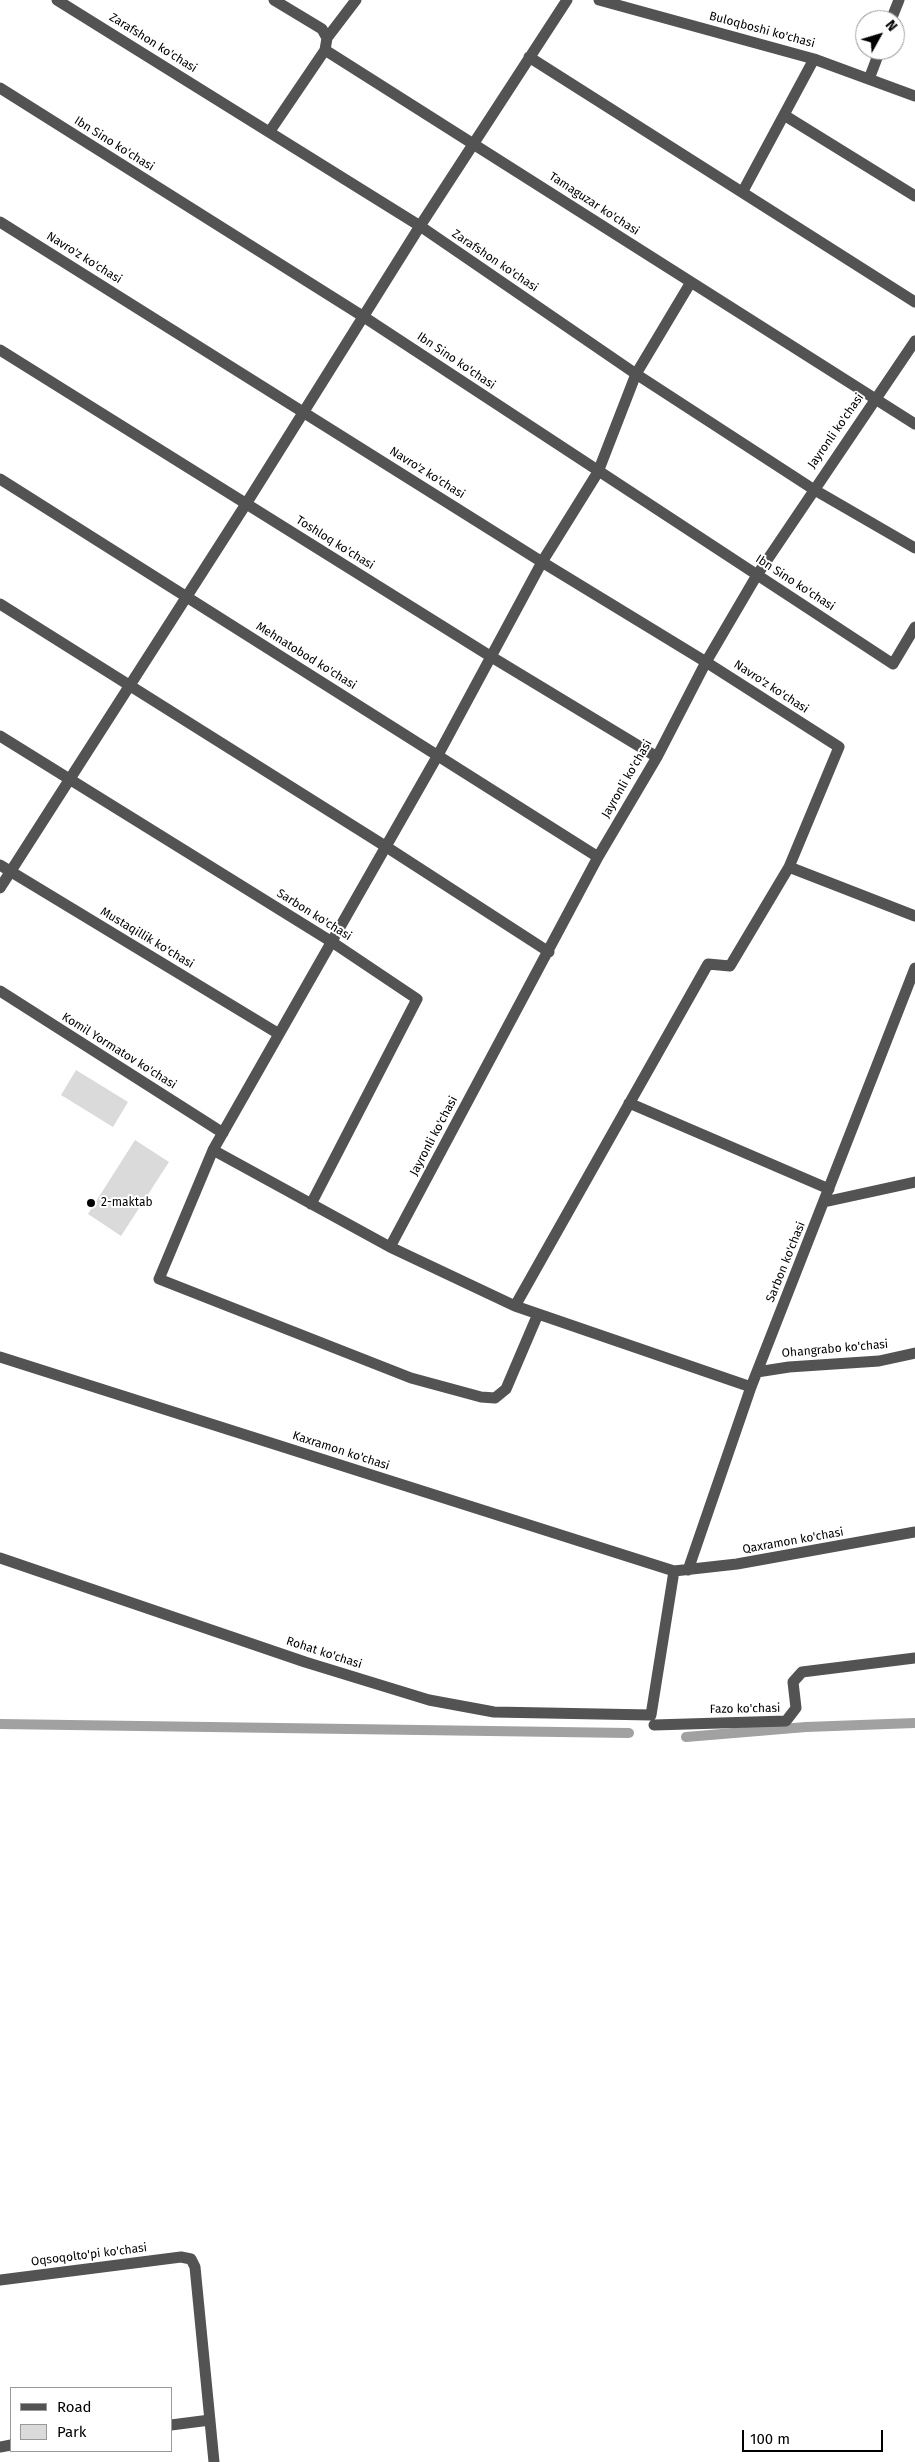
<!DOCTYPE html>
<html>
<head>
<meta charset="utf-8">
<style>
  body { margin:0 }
  #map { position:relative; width:915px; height:2462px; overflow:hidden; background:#fff; font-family:"Fira Sans",sans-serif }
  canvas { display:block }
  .legend { position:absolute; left:10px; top:2387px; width:162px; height:65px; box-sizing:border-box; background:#fff; border:1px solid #999; margin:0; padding:6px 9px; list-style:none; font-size:15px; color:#000 }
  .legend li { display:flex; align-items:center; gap:10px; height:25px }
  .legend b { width:25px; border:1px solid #999 }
  .north { position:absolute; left:855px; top:10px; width:50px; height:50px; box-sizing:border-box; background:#fff; border:1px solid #999; border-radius:50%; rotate:51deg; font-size:14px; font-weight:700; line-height:20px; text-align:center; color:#000 }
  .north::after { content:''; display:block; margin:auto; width:18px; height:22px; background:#000; clip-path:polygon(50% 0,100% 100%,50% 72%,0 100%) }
  .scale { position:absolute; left:742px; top:2430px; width:141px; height:22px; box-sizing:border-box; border:2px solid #000; border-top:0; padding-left:6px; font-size:15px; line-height:18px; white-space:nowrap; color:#000; -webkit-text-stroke:4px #fff; paint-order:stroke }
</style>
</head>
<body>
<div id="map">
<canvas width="915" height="2462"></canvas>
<ul class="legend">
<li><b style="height:6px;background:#535353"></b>Road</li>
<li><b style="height:14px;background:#dadada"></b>Park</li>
</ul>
<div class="north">N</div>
<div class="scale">100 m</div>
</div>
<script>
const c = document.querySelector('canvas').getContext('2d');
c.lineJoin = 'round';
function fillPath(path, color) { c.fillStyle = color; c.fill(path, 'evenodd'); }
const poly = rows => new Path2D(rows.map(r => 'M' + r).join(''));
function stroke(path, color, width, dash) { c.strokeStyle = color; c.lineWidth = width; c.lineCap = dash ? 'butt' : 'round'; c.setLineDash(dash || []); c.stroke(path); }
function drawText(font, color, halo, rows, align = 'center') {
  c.font = font + ' "Fira Sans",sans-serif'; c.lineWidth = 4; c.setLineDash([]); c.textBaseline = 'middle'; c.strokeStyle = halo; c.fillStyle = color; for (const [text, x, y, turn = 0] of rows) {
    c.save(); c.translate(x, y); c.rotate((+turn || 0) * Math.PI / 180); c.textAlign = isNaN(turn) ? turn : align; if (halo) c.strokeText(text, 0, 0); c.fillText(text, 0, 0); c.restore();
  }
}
fillPath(poly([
  [76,1070,128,1102,113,1127,61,1095],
  [135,1140,169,1162,121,1236,88,1214]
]), '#dadada');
stroke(poly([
  [0,1724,629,1733],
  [686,1737,806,1727,915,1723]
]), '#a1a1a1', 10);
stroke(poly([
  [57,0,420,226,636,374,813,489,915,548],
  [274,0,322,29,327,38,325,50,915,424],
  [599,0,814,59,915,96],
  [891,20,899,0],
  [327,38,356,0],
  [529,57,915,302],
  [869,79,880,50],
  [0,88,364,317,893,664,915,627],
  [784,115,915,196],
  [270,131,325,50],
  [743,191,814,59],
  [0,222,542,562,706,662,839,747,789,867,730,966,708,964,515,1306],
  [0,350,490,656,657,757],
  [0,479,598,857],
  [0,604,385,846,549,952],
  [0,736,332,942,417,999,311,1204],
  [0,865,279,1034],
  [789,867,915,916],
  [0,888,246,504,420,226,567,0],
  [0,991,223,1133],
  [629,1103,829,1189],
  [213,1150,390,1247,515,1306,751,1387],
  [824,1202,915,1182],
  [390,1247,598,857,657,757,706,662,757,575,915,341],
  [538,1314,506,1389,495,1398,481,1397,411,1378,159,1279,213,1150,438,755,542,562,598,472,636,374,691,282],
  [0,1357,674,1571,737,1564,915,1532],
  [757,1372,789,1367,879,1361,915,1353],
  [0,1558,305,1662,429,1700,494,1712,651,1715,674,1571],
  [688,1570,751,1387,915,968],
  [654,1725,786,1721,796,1708,793,1682,802,1672,915,1658],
  [0,2280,181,2257,191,2259,195,2267,214,2462],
  [171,2425,210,2420],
  [0,2447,11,2445]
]), '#535353', 11);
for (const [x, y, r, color] of [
  [91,1203,5,"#000"]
]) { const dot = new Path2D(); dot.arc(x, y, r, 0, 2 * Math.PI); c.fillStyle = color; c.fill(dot); stroke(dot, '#fff', 2); }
drawText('12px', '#000', '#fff', [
  ["Buloqboshi ko'chasi",762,30,15],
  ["Zarafshon ko'chasi",153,43,32],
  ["Ibn Sino ko'chasi",114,144,32],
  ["Tamaguzar ko'chasi",594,204,33],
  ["Navro'z ko'chasi",84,258,32],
  ["Zarafshon ko'chasi",495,261,34],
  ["Ibn Sino ko'chasi",456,361,34],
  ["Jayronli ko'chasi",836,431,-55],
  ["Navro'z ko'chasi",427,473,32],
  ["Toshloq ko'chasi",335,543,32],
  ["Ibn Sino ko'chasi",795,583,33],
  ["Mehnatobod ko'chasi",306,656,32],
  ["Navro'z ko'chasi",771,687,33],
  ["Jayronli ko'chasi",627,779,-60],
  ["Sarbon ko'chasi",314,915,32],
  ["Mustaqillik ko'chasi",147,938,31],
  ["Komil Yormatov ko'chasi",119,1051,32],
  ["Jayronli ko'chasi",434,1136,-62],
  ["Sarbon ko'chasi",786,1262,-68],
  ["Ohangrabo ko'chasi",835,1349,-5],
  ["Kaxramon ko'chasi",341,1451,18],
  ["Qaxramon ko'chasi",793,1541,-10],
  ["Rohat ko'chasi",324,1653,18],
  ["Fazo ko'chasi",745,1709,-1],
  ["Oqsoqolto'pi ko'chasi",89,2255,-7]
]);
drawText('12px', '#000', '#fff', [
  ["2-maktab",101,1203]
], 'left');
</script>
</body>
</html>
